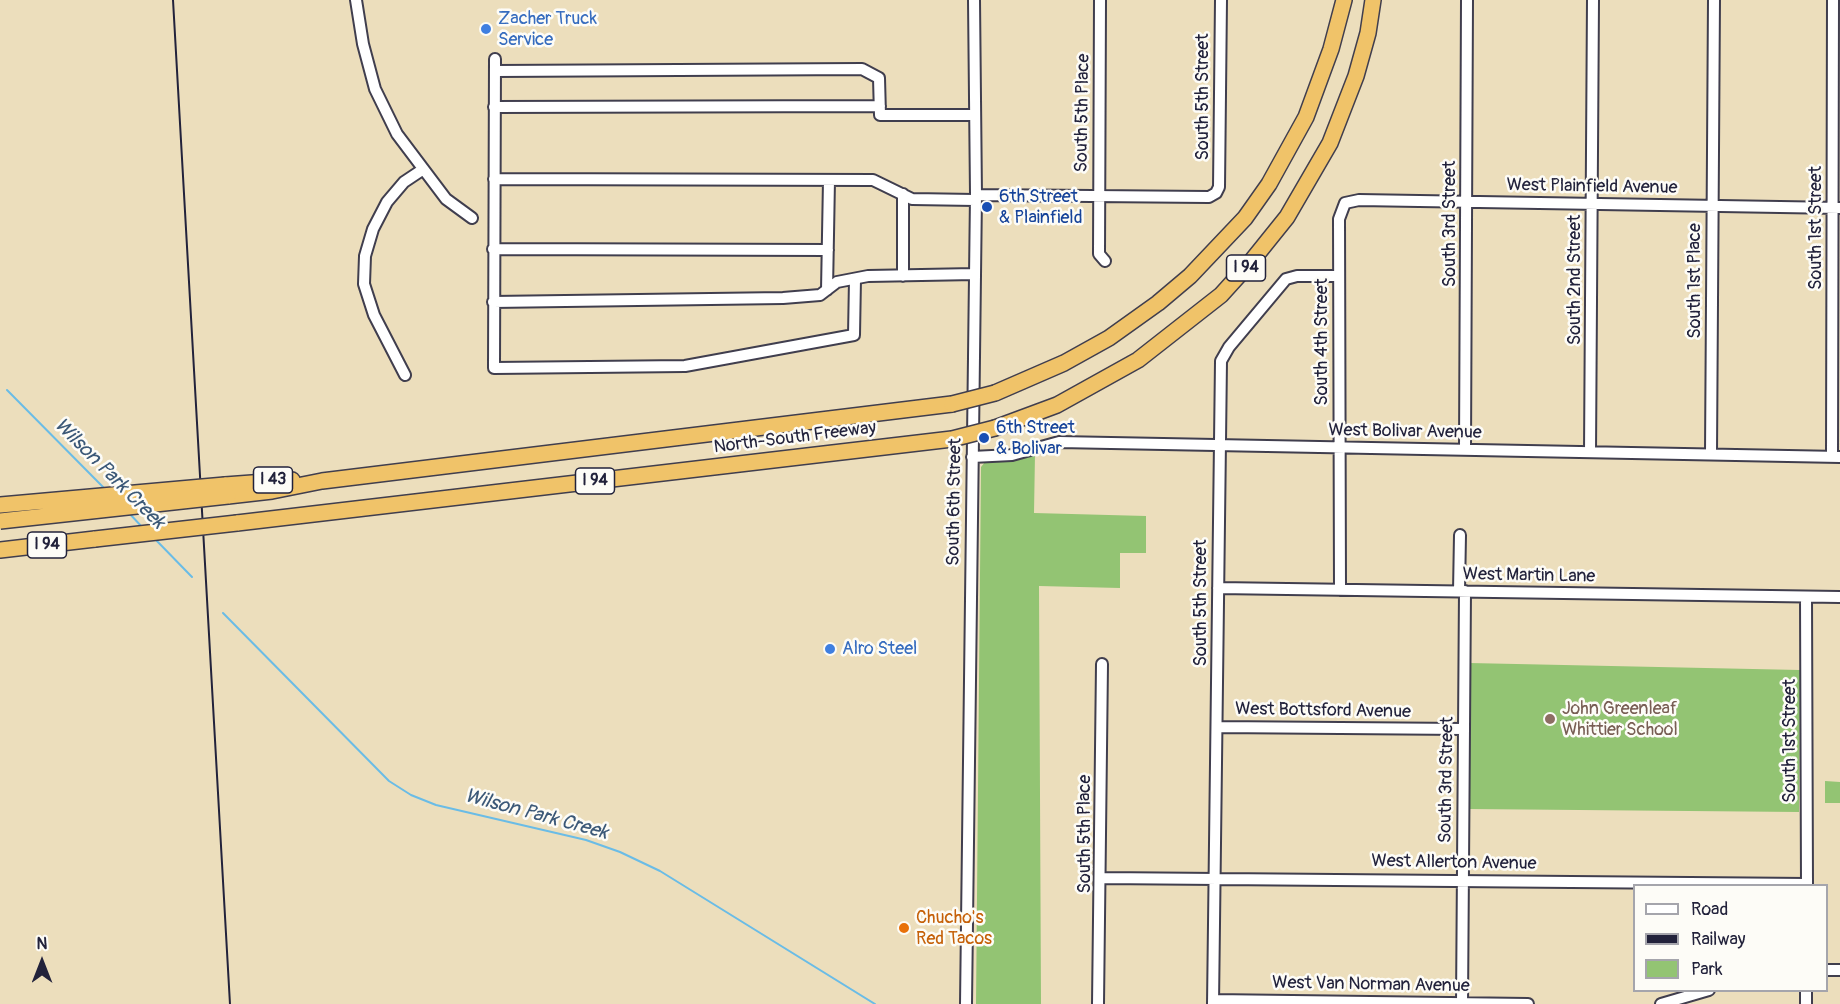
<!DOCTYPE html>
<html>
<head>
<meta charset="utf-8">
<style>
  body { margin:0 }
  #map { position:relative; width:1840px; height:1004px; overflow:hidden; background:#ecdebc; font-family:Pangolin,sans-serif }
  canvas { display:block }
  .legend { position:absolute; left:1633px; top:884px; width:195px; height:108px; box-sizing:border-box; background:#fdfcf7; border:2px solid #a5a5ac; margin:0; padding:8px 10px; list-style:none; font-size:18px; color:#22223b }
  .legend li { display:flex; align-items:center; gap:12px; height:30px }
  .legend b { width:30px; border:2px solid #a5a5ac }
  .north { position:absolute; left:12px; top:932px; width:60px; height:60px; -webkit-text-stroke:4px #fdfcf7; paint-order:stroke; rotate:0deg; font-size:16px; font-weight:700; line-height:24px; text-align:center; color:#22223b }
  .north::after { content:''; display:block; margin:auto; width:21px; height:27px; background:#22223b; clip-path:polygon(50% 0,100% 100%,50% 72%,0 100%) }
</style>
</head>
<body>
<div id="map">
<canvas width="1840" height="1004"></canvas>
<ul class="legend">
<li><b style="height:8px;background:#fff"></b>Road</li>
<li><b style="height:8px;background:#22223b"></b>Railway</li>
<li><b style="height:16px;background:#93c473"></b>Park</li>
</ul>
<div class="north">N</div>
</div>
<script>
const c = document.querySelector('canvas').getContext('2d');
c.lineJoin = 'round';
function fillPath(path, color) { c.fillStyle = color; c.fill(path, 'evenodd'); }
const poly = rows => new Path2D(rows.map(r => 'M' + r).join(''));
function stroke(path, color, width, dash) { c.strokeStyle = color; c.lineWidth = width; c.lineCap = dash ? 'butt' : 'round'; c.setLineDash(dash || []); c.stroke(path); }
function drawText(font, color, halo, rows, align = 'center') {
  c.font = font + ' Pangolin,sans-serif'; c.lineWidth = 5; c.setLineDash([]); c.textBaseline = 'middle'; c.strokeStyle = halo; c.fillStyle = color; for (const [text, x, y, turn = 0] of rows) {
    c.save(); c.translate(x, y); c.rotate((+turn || 0) * Math.PI / 180); c.textAlign = isNaN(turn) ? turn : align; if (halo) c.strokeText(text, 0, 0); c.fillText(text, 0, 0); c.restore();
  }
}
fillPath(poly([
  [1035,454,1034,513,1146,516,1146,553,1120,553,1120,588,1039,586,1041,1004,976,1004,981,467,985,462,1011,461],
  [1469,663,1800,670,1799,812,1469,809],
  [1825,781,1840,782,1840,803,1825,803]
]), '#93c473');
stroke(poly([
  [7,390,105,489],
  [128,512,143,528],
  [154,538,192,577],
  [223,613,389,781,411,795,436,805,586,840,620,852,660,871,875,1004]
]), '#6abce6', 2);
const minor = poly([
  [356,0,363,44,375,89,397,134,446,199,472,218],
  [1100,0,1099,254,1105,261],
  [495,59,494,368,685,366,854,335,855,279],
  [495,71,862,69,879,78,880,115,975,115],
  [494,107,880,106],
  [494,179,873,180,912,199,975,200],
  [976,195,1209,197,1216,193,1219,187,1221,0],
  [493,249,828,250],
  [903,276,903,194],
  [827,290,829,180],
  [493,302,783,298,820,295,837,282,868,276,975,274],
  [405,375,374,315,364,284,365,256,373,229,387,202,404,182,422,170],
  [1465,449,1467,0],
  [1590,452,1593,0],
  [1711,454,1714,0],
  [972,457,1012,455,1059,442,1840,457],
  [1832,457,1833,0],
  [1218,588,1840,597],
  [1340,590,1339,219,1345,203,1359,200,1840,208],
  [1459,591,1460,535],
  [1806,597,1807,886],
  [1217,727,1464,729],
  [1101,878,1807,884],
  [1826,970,1840,970],
  [1213,1000,1528,1004],
  [966,1004,976,195,974,0],
  [1098,1004,1102,664],
  [1213,1004,1221,361,1229,347,1286,279,1297,276,1338,276],
  [1462,1004,1465,591],
  [1661,1004,1709,990],
  [1806,1004,1806,990]
]);
const highway = poly([
  [995,393,1064,363,1109,338,1158,303,1190,276,1245,218,1269,184,1306,117,1331,49,1344,0],
  [995,428,1057,405,1138,360,1221,295,1250,263,1287,217,1330,143,1356,76,1368,33,1373,0],
  [225,485,292,480],
  [228,496,272,491,322,481,952,404],
  [237,523,952,439],
  [0,550,95,539]
]);
stroke(minor, '#403e4e', 14);
stroke(highway, '#403e4e', 18);
stroke(minor, '#fff', 10);
stroke(highway, '#f0c369', 15);
stroke(poly([
  [173,0,230,1004]
]), '#22223b', 2);
const highwayBridge = poly([
  [952,404,995,393],
  [952,439,995,428],
  [0,505,225,485],
  [0,521,228,496],
  [95,539,237,523]
]);
stroke(highwayBridge, '#403e4e', 18, []);
stroke(highwayBridge, '#f0c369', 15);
for (const [x, y, r, color] of [
  [486,29,6,"#3f7fe0"],
  [987,207,6,"#1a4fb4"],
  [984,438,6,"#1a4fb4"],
  [830,649,6,"#3f7fe0"],
  [1550,719,6,"#8d6e63"],
  [904,928,6,"#e8710a"]
]) { const dot = new Path2D(); dot.arc(x, y, r, 0, 2 * Math.PI); c.fillStyle = color; c.fill(dot); stroke(dot, '#fdfcf7', 2); }
for (const [x, y, w] of [
  [1246,268,39],
  [273,480,39],
  [595,481,39],
  [47,545,39]
]) { const box = new Path2D(); box.roundRect(x - w / 2, y - 13, w, 26, 4.5); c.fillStyle = '#fdfcf7'; c.fill(box); stroke(box, '#22223b', 1.5); }
drawText('bold 16px', '#22223b', null, [
  ["I 94",1246,268],
  ["I 43",273,480],
  ["I 94",595,481],
  ["I 94",47,545]
]);
drawText('18px', '#366cbe', '#fdfcf7', [
  ["Zacher Truck",498,19],
  ["Service",498,40],
  ["Alro Steel",842,649]
], 'left');
drawText('18px', '#22223b', '#fdfcf7', [
  ["South 5th Street",1203,97,-90],
  ["South 5th Place",1083,113,-89],
  ["West Plainfield Avenue",1592,187,1],
  ["South 3rd Street",1450,224,-90],
  ["South 1st Street",1816,228,-90],
  ["South 2nd Street",1575,280,-90],
  ["South 1st Place",1695,281,-90],
  ["South 4th Street",1322,342,-90],
  ["West Bolivar Avenue",1405,432,1],
  ["North-South Freeway",795,438,-7],
  ["South 6th Street",955,502,-89],
  ["West Martin Lane",1529,576,1],
  ["South 5th Street",1201,603,-90],
  ["West Bottsford Avenue",1323,711,1],
  ["South 1st Street",1790,741,-90],
  ["South 3rd Street",1447,780,-89],
  ["South 5th Place",1085,834,-90],
  ["West Allerton Avenue",1454,863,1],
  ["West Van Norman Avenue",1371,985,1]
]);
drawText('18px', '#164399', '#fdfcf7', [
  ["6th Street",999,197],
  ["& Plainfield",999,218],
  ["6th Street",996,428],
  ["& Bolivar",996,449]
], 'left');
drawText('18px', '#785e54', '#fdfcf7', [
  ["John Greenleaf",1562,709],
  ["Whittier School",1562,730]
], 'left');
drawText('18px', '#c56008', '#fdfcf7', [
  ["Chucho's",916,918],
  ["Red Tacos",916,939]
], 'left');
drawText('italic 20px', '#3b5877', '#fdfcf7', [
  ["Wilson Park Creek",109,474,45],
  ["Wilson Park Creek",536,815,15]
]);
</script>
</body>
</html>
